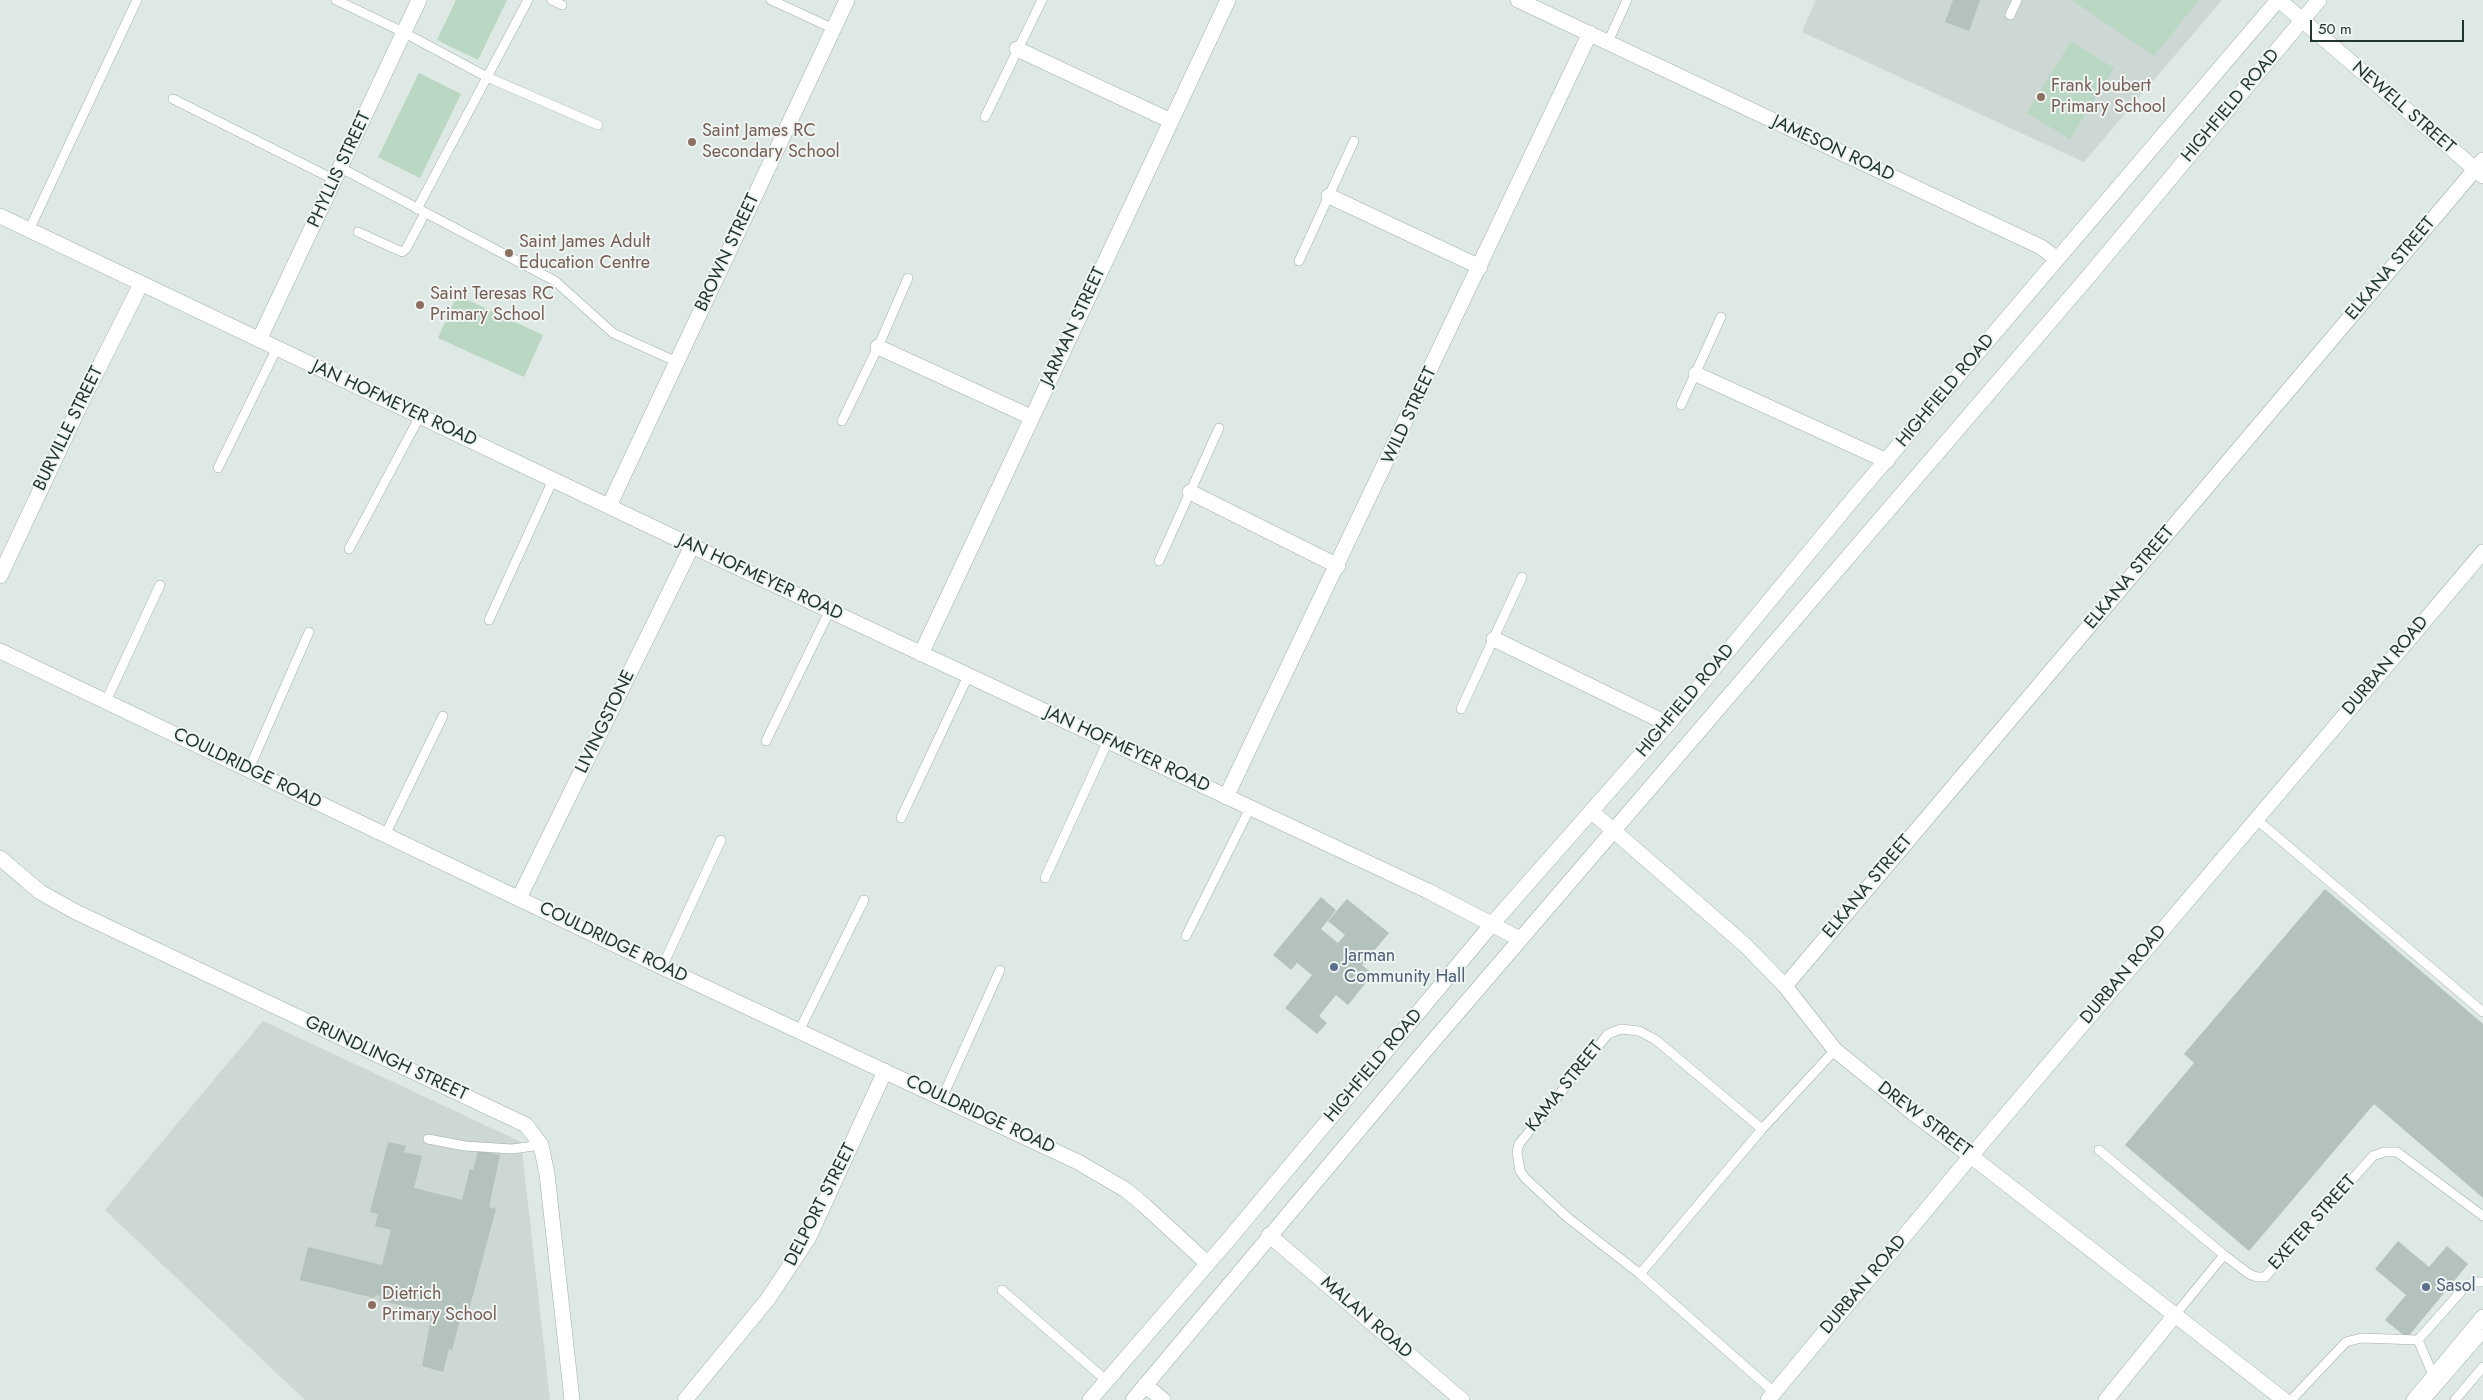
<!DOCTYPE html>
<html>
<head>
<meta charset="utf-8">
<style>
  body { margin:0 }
  #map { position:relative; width:2483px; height:1400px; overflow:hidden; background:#dee8e4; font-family:Jost,sans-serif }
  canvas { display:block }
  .scale { position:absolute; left:2310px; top:20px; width:154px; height:22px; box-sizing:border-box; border:2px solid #223531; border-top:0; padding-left:6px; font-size:15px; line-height:18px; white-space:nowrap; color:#223531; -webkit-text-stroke:4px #eef5f2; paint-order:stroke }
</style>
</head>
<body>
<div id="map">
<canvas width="2483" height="1400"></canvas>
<div class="scale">50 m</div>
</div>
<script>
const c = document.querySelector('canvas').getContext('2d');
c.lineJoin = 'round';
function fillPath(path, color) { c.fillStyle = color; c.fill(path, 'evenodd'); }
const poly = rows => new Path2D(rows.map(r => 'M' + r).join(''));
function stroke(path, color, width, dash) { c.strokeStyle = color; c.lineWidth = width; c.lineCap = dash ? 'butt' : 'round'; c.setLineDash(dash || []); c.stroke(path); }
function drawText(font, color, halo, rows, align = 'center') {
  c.font = font + ' Jost,sans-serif'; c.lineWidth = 4; c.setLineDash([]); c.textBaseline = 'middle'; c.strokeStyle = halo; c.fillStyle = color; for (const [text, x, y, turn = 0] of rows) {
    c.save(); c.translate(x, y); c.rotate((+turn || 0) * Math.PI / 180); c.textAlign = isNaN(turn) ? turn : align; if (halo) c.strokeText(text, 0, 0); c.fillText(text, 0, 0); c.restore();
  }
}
fillPath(poly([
  [1816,0,2222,0,2084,162,1802,32],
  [263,1021,521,1142,550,1400,305,1400,105,1210]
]), '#cdd7d3');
fillPath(poly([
  [456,0,507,0,478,60,437,40],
  [2072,0,2199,0,2154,56],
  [2071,41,2114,68,2070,139,2027,113],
  [419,73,461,94,420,178,378,157],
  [457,295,543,335,524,377,438,338]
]), '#b9d7c2');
fillPath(poly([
  [1953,0,1980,0,1969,31,1945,22],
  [2325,889,2483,1024,2483,1198,2374,1104,2249,1251,2125,1145,2194,1063,2184,1054],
  [1321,897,1336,910,1321,929,1338,943,1345,935,1328,921,1347,899,1389,933,1362,965,1373,974,1348,1005,1336,995,1319,1016,1327,1023,1317,1034,1285,1008,1312,975,1297,963,1291,970,1273,955],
  [388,1142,406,1146,404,1152,422,1156,414,1188,462,1200,470,1169,473,1170,478,1150,500,1155,489,1207,496,1209,466,1321,460,1320,452,1350,449,1349,443,1372,422,1366,432,1313,379,1300,380,1296,375,1295,374,1298,300,1280,308,1247,382,1265,391,1230,375,1226,378,1214,370,1212],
  [2398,1241,2429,1267,2447,1246,2468,1264,2407,1338,2385,1320,2406,1295,2375,1269]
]), '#b4c2bd');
const lane = poly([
  [336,0,403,32,487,77,598,125],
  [552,0,562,5],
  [771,0,834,29],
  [2010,15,2017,0],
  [1608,42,1627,0],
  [173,99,335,180],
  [985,117,1042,0],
  [341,168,555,281,613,333,677,362],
  [417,209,528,0],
  [29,230,137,0],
  [358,232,402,252,406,249,425,213],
  [1299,261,1354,141],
  [1681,405,1721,317],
  [842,421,878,347,908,278],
  [218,468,277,348],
  [349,549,420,416],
  [1159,561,1219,428],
  [489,620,553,480],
  [106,701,160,585],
  [1461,709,1522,577],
  [766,741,830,610],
  [249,769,309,632],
  [901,818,968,676],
  [2256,819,2483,1012],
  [385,835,443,716],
  [1045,878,1108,741],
  [1186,936,1250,808],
  [662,967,721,840],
  [799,1031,864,900],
  [942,1098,1000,970],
  [1762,1129,1656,1040,1639,1031,1621,1029,1608,1034,1519,1144,1517,1152,1520,1171,1525,1178,1567,1217,1640,1274,1775,1393],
  [428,1139,465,1146,512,1149,541,1145],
  [2099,1150,2224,1255,2249,1274,2257,1277,2265,1277,2373,1156,2384,1152,2397,1152,2483,1216],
  [1640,1274,1762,1129,1835,1050],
  [1002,1290,1107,1381],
  [2175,1315,2224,1255],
  [2418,1340,2433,1375],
  [2291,1400,2346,1342,2361,1338,2418,1340,2465,1287,2474,1282,2483,1282],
  [2426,1400,2483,1334],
  [2455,1400,2483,1367]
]);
const street = poly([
  [1518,0,2041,247,2057,259],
  [2279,0,2483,176],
  [1017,49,1171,121],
  [1329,196,1480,267],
  [0,216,692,546,1428,891,1520,939],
  [259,340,419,0],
  [878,347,1031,417],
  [1696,374,1887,461],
  [1190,492,1338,566],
  [609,506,847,0],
  [0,576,84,397,141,284],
  [1494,639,1668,724],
  [0,651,662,967,1078,1162,1126,1190,1145,1206,1207,1263],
  [921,654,1228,0],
  [1226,797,1590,33],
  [1591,811,1745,945,1785,986,1835,1050,1913,1113,1971,1156,2284,1400],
  [0,858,40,892,76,912,526,1125,541,1145,547,1174,572,1400],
  [519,898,692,546],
  [1785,986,2483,160],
  [1269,1235,1462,1400],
  [1145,1385,1163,1400],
  [685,1400,768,1299,809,1237,885,1071],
  [1090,1400,1229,1239,1493,923,1668,724,1853,499,2278,0],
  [1133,1400,1429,1046,2088,277,2319,0],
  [2106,1400,2175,1315]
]);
const secondary = poly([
  [1768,1400,1971,1156,2483,552],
  [2414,1400,2483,1317]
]);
stroke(lane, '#a2afab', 10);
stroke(street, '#a2afab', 16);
stroke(secondary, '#9fb2ac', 16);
stroke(lane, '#fff', 9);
stroke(street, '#fff', 15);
stroke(secondary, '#fff', 15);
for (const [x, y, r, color] of [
  [2041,97,5,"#8d6e63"],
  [692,142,5,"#8d6e63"],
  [509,253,5,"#8d6e63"],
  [420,305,5,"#8d6e63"],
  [1334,967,5,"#5c6f8a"],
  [2426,1287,5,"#5c6f8a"],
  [372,1305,5,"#8d6e63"]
]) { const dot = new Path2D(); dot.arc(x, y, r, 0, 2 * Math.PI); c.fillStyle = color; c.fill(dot); stroke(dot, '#eef5f2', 2); }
drawText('18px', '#785e54', '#eef5f2', [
  ["Frank Joubert",2051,87],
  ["Primary School",2051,108],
  ["Saint James RC",702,132],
  ["Secondary School",702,153],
  ["Saint James Adult",519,243],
  ["Education Centre",519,264],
  ["Saint Teresas RC",430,295],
  ["Primary School",430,316],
  ["Dietrich",382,1295],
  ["Primary School",382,1316]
], 'left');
drawText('18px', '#223531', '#eef5f2', [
  ["HIGHFIELD ROAD",2231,106,-50],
  ["NEWELL STREET",2403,108,41],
  ["JAMESON ROAD",1833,149,25],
  ["PHYLLIS STREET",340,170,-65],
  ["BROWN STREET",728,253,-65],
  ["ELKANA STREET",2391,269,-50],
  ["JARMAN STREET",1074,327,-65],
  ["HIGHFIELD ROAD",1946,391,-50],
  ["JAN HOFMEYER ROAD",394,404,25],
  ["WILD STREET",1410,416,-65],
  ["BURVILLE STREET",69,429,-64],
  ["JAN HOFMEYER ROAD",760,578,25],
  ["ELKANA STREET",2130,578,-50],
  ["DURBAN ROAD",2386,666,-50],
  ["HIGHFIELD ROAD",1686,701,-50],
  ["LIVINGSTONE",606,722,-64],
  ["JAN HOFMEYER ROAD",1127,750,25],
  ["COULDRIDGE ROAD",247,769,26],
  ["ELKANA STREET",1868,887,-50],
  ["COULDRIDGE ROAD",613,943,26],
  ["DURBAN ROAD",2124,975,-50],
  ["GRUNDLINGH STREET",386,1059,25],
  ["HIGHFIELD ROAD",1374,1066,-50],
  ["KAMA STREET",1565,1087,-51],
  ["COULDRIDGE ROAD",980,1115,25],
  ["DREW STREET",1924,1120,37],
  ["DELPORT STREET",821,1205,-63],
  ["EXETER STREET",2313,1223,-48],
  ["DURBAN ROAD",1864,1285,-50],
  ["MALAN ROAD",1366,1318,41]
]);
drawText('18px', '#4e5e75', '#eef5f2', [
  ["Jarman",1344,957],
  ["Community Hall",1344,978],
  ["Sasol",2436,1287]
], 'left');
</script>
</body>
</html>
